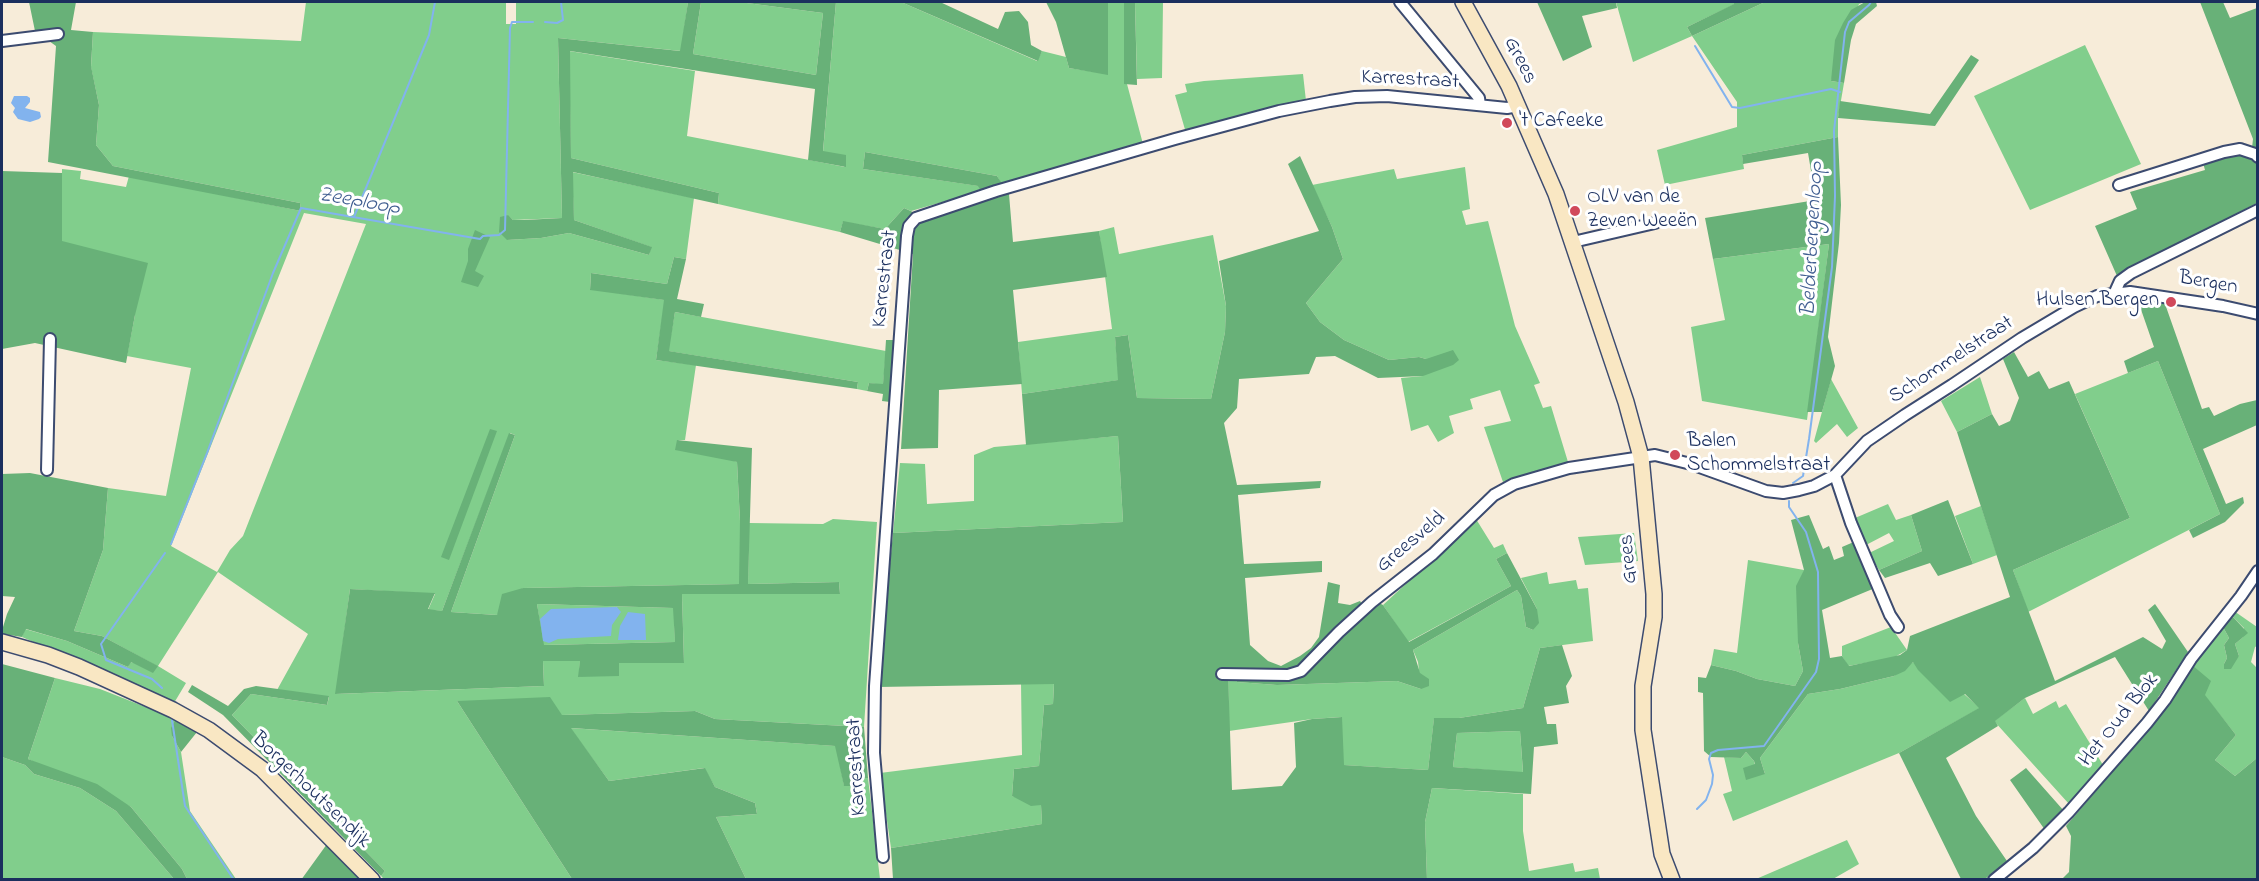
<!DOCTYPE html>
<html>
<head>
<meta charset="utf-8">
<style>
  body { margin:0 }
  #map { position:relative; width:2259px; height:881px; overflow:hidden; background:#f7ecd9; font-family:"Indie Flower",sans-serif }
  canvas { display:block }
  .frame { position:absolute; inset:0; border:3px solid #1b2f5e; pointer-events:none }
</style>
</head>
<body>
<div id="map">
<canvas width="2259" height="881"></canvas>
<div class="frame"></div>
</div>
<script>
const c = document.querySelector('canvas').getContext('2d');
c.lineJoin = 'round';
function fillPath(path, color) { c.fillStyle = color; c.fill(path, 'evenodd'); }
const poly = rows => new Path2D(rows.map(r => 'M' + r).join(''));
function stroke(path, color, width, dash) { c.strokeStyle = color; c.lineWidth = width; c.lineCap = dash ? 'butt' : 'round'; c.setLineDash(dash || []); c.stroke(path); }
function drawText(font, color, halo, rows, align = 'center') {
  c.font = font + ' "Indie Flower",sans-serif'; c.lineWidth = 6; c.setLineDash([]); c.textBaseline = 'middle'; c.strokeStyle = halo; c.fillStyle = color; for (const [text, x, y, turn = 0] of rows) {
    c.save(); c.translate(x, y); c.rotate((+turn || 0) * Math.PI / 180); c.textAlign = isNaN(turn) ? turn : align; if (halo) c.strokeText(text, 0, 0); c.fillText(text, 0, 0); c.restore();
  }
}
fillPath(poly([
  [306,2,506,2,506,24,516,24,516,2,688,2,681,51,558,38,562,218,513,220,507,215,507,240,541,238,569,233,649,255,651,247,574,220,572,172,694,198,686,259,674,257,667,284,591,273,590,289,665,300,656,360,696,365,685,440,677,440,737,462,740,521,740,584,523,588,497,615,451,612,515,435,510,433,442,611,428,610,435,594,350,589,336,694,544,686,543,661,580,661,579,677,619,663,684,663,682,594,840,594,839,582,748,584,749,523,823,524,833,519,877,522,864,727,715,719,695,711,562,715,457,701,572,879,384,879,381,876,385,871,232,715,251,694,327,705,329,697,277,690,308,634,218,572,158,666,186,683,174,703,22,637,25,629,67,641,128,667,130,662,157,666,102,636,74,631,103,550,108,488,166,496,191,368,127,356,135,315,61,241,62,169,81,171,80,179,126,187,129,176,301,211,300,203,113,166,96,145,99,105,91,67,93,32,301,41],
  [304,213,366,224,243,536,230,550,217,572,171,546],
  [701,2,739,2,823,13,816,75,693,54],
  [836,2,901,2,1037,61,1042,51,1066,57,1069,68,1108,74,1108,2,1124,2,1124,83,1127,84,1143,144,1001,183,997,176,865,152,863,169,979,186,981,191,911,211,904,208,885,229,843,222,840,232,718,204,719,193,571,158,569,51,695,71,687,136,845,167,823,152],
  [1135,2,1163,2,1162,78,1137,79],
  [1616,2,1734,2,1735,4,1687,27,1692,36,1765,2,1865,2,1859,4,1831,81,1844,83,1838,118,1838,137,1742,155,1744,169,1665,185,1657,150,1737,127,1737,102,1692,36,1633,62],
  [2085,45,2141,164,2030,210,1974,96],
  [1303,74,1306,101,1186,133,1175,95,1187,92,1185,84,1204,81],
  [1465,167,1470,209,1462,211,1466,225,1488,221,1515,326,1540,383,1534,385,1543,408,1551,406,1568,462,1503,482,1484,427,1511,421,1500,390,1470,399,1473,409,1449,416,1454,433,1438,442,1428,425,1411,431,1401,378,1423,376,1426,359,1419,357,1389,360,1344,340,1320,322,1306,303,1343,259,1332,227,1312,185,1394,169,1397,179],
  [1114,227,1119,254,1213,235,1226,306,1225,332,1211,399,1137,398,1128,335,1115,337,1119,380,1022,394,1018,342,1112,329,1099,231],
  [1829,244,1807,420,1702,401,1691,327,1725,320,1713,259],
  [675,312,886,351,883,385,869,383,867,391,857,389,858,382,668,351],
  [2158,361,2220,514,2028,612,2013,570,2130,518,2075,394],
  [1980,377,1992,414,1957,432,1941,401],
  [1831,379,1858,428,1847,437,1837,424,1816,443,1814,441],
  [1118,436,1123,522,893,533,900,463,925,464,927,504,974,501,974,455,994,447],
  [1888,504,1896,520,1911,515,1922,551,1879,570,1869,553,1894,541,1889,533,1866,545,1855,518],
  [1981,506,1997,555,1973,564,1955,516],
  [1476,519,1494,548,1503,544,1507,553,1496,559,1511,586,1408,642,1383,605],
  [1634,533,1638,561,1585,565,1578,537],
  [1748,560,1804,570,1798,643,1803,671,1795,686,1757,679,1736,671,1711,665,1714,649,1737,653],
  [1547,572,1549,584,1576,580,1578,589,1588,588,1593,641,1540,648,1523,708,1459,718,1434,719,1428,770,1343,765,1341,717,1312,719,1229,731,1228,673,1236,674,1237,682,1277,685,1397,681,1421,689,1418,662,1413,650,1517,590,1521,596,1526,627,1533,630,1537,609,1521,578],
  [537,604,674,608,675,642,543,645],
  [2234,611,2257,627,2257,646,2255,647,2251,662,2257,668,2257,758,2235,776,2215,760,2236,735,2204,695,2192,665,2223,627,2229,638,2224,645,2227,658,2224,664,2239,656,2235,644,2243,637,2244,628,2233,617,2229,619],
  [1891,627,1907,650,1893,658,1848,666,1842,656,1842,646],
  [1913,662,1964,694,1980,708,1899,753,1733,821,1723,794,1732,791,1724,757,1741,758,1746,752,1754,761,1755,765,1765,774,1760,758,1808,694,1840,689,1894,676],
  [55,678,100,689,176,719,172,736,181,752,190,811,236,879,187,879,182,869,131,807,28,759],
  [1021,683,1054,683,1053,704,1044,705,1039,766,1014,769,1012,796,1041,805,1042,824,891,848,880,773,1022,755],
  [2025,698,2033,714,2056,701,2059,708,2066,704,2103,765,2069,804,1994,721],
  [570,728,836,746,844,785,854,778,868,778,880,879,746,879,716,817,757,814,755,803,715,787,704,768,609,781],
  [1520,731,1523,773,1453,767,1457,733],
  [2,757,25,765,34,774,80,788,116,811,174,879,2,880],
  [1432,788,1523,794,1523,831,1529,871,1573,863,1575,872,1598,868,1600,879,1427,880,1425,822],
  [1847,840,1859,864,1833,879,1756,879]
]), '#81ce8c');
fillPath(poly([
  [29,2,76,2,71,30,93,32,91,66,99,105,96,145,113,166,300,203,301,211,48,162,56,46,35,31],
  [688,2,701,2,693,54,816,75,823,13,739,2,836,2,823,151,846,155,846,167,808,160,815,89,570,51,571,158,719,193,718,204,573,172,574,220,652,247,649,255,569,233,541,238,507,240,499,232,500,217,508,215,513,220,524,220,562,218,558,38,680,51],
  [901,2,940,2,998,29,1005,12,1019,11,1028,22,1031,45,1042,51,1038,61],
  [1046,2,1108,2,1108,75,1069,68,1056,22],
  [1124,2,1135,2,1137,85,1124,84],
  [1537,2,1616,2,1617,8,1582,16,1592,47,1563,61],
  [1734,2,1765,2,1692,36,1687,27,1734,4],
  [1865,2,1876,2,1877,6,1856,24,1851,40,1844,83,1831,81,1835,40,1843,23,1851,10],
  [2200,2,2223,2,2230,18,2257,8,2257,152,2252,148,2253,139],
  [1971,55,1979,60,1935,126,1838,118,1840,101,1930,114],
  [1838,137,1841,205,1839,243,1828,337,1835,366,1822,412,1807,412,1829,244,1713,259,1705,218,1816,200,1808,153,1743,164,1742,155],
  [865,152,997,176,1009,194,1013,242,1099,231,1107,277,1013,290,1022,384,939,390,938,448,901,449,913,254,840,232,843,221,885,229,904,208,924,217,985,198,978,186,863,169],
  [2242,154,2252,157,2257,163,2257,203,2117,276,2095,226,2137,209,2130,192,2205,170,2203,163],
  [1300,156,1332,227,1343,259,1306,303,1320,322,1344,340,1389,360,1419,357,1426,359,1453,350,1459,360,1453,365,1423,376,1378,378,1335,356,1316,357,1309,374,1239,379,1237,408,1224,423,1237,485,1321,481,1320,488,1238,495,1244,564,1322,561,1322,572,1245,578,1250,645,1268,661,1281,666,1300,656,1311,648,1319,637,1328,582,1340,585,1338,603,1350,605,1360,601,1366,610,1371,611,1379,603,1383,605,1409,642,1511,586,1496,559,1507,553,1537,609,1539,623,1533,630,1526,627,1521,596,1517,590,1413,650,1420,673,1429,679,1429,686,1421,689,1397,681,1277,685,1237,682,1236,674,1228,673,1232,790,1282,786,1296,767,1294,723,1312,719,1342,717,1344,765,1428,770,1434,718,1459,718,1523,708,1540,648,1562,645,1572,676,1566,686,1569,703,1544,707,1547,724,1556,724,1558,744,1534,747,1531,794,1432,788,1425,822,1427,880,893,879,891,848,1042,824,1041,805,1031,806,1012,796,1014,769,1039,766,1044,705,1053,704,1054,684,878,687,893,533,1123,522,1118,436,1026,445,1022,394,1118,380,1115,337,1128,335,1137,398,1211,399,1225,332,1226,306,1219,261,1319,231,1288,164],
  [1520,731,1523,772,1453,767,1457,733],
  [2,171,62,173,62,241,148,263,135,315,126,363,35,343,2,349],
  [475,230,490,237,475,271,484,276,478,287,461,282,468,261,468,249],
  [674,257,686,259,677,299,704,304,701,317,675,312,669,351,858,382,857,389,656,360,664,300,590,290,591,273,667,284],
  [2137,298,2164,301,2202,409,2209,407,2214,416,2240,404,2257,400,2257,425,2203,449,2226,504,2243,497,2244,503,2225,522,2193,538,2189,530,2220,514,2158,361,2128,373,2124,361,2154,347],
  [886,340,895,340,890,402,882,401,883,394,867,391,869,383,883,384],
  [2014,352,2028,377,2039,371,2049,389,2069,381,2130,518,2013,570,2055,681,2143,637,2162,649,2166,641,2148,610,2155,604,2188,652,2149,711,2115,657,2025,698,1995,721,1998,726,1946,758,1976,816,2007,861,1985,879,1961,879,1899,753,1979,708,1965,694,1950,702,1918,670,1913,662,1905,671,1894,676,1840,689,1808,694,1760,758,1765,774,1746,780,1743,768,1755,764,1754,761,1746,752,1741,758,1711,757,1704,751,1703,693,1698,692,1698,677,1706,678,1711,665,1736,671,1757,679,1795,686,1803,671,1798,643,1796,586,1804,570,1791,520,1809,515,1823,549,1829,546,1834,560,1844,556,1842,547,1856,541,1875,588,1822,610,1830,658,1842,656,1849,666,1900,655,1907,650,1910,636,2010,597,1957,432,1992,414,1999,426,2010,421,2019,398,2003,359],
  [490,429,497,431,449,560,441,557],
  [509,433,515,435,451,612,497,615,502,594,523,588,739,584,740,521,737,462,675,450,677,440,752,448,748,584,839,582,840,594,682,594,684,663,619,663,619,676,578,677,580,661,543,661,544,686,335,694,350,589,435,593,428,609,442,611],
  [537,604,673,608,675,642,544,645],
  [30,473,108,488,103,550,74,631,102,636,158,666,153,673,131,662,128,667,67,641,26,629,22,637,3,634,3,627,7,614,15,597,2,596,2,474],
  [1948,500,1973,564,1938,576,1930,563,1885,578,1879,570,1922,551,1911,515],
  [2233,617,2248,633,2235,644,2239,656,2231,669,2224,669,2224,664,2227,658,2224,645,2229,638,2223,627,2229,619],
  [2,664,55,678,28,759,97,784,131,807,182,869,187,879,174,879,116,811,80,788,34,774,25,765,2,757],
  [2192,665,2211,681,2205,695,2236,735,2215,760,2235,776,2257,758,2257,879,2061,880,2069,872,2071,836,2066,826,2155,722],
  [192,685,228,706,244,689,256,686,329,696,327,705,251,694,232,715,385,871,381,876,223,715,188,692],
  [550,697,562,715,695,711,715,719,864,727,868,778,854,778,852,786,844,786,835,746,571,728,609,781,705,768,715,787,755,803,757,814,716,817,746,879,572,879,457,701],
  [176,719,197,732,181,752,172,736,171,728],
  [2026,768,2064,811,2045,830,2010,780],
  [327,844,360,878,358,880,301,880]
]), '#68b178');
fillPath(poly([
  [14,96,27,96,30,98,30,102,25,108,40,112,41,117,39,119,30,122,18,119,13,112,15,108,11,103],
  [617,607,621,612,612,625,611,636,558,639,549,643,543,641,540,619,551,609],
  [628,612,645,614,646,640,618,640,620,626]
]), '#82b3ee');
stroke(poly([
  [545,22,557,23,563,20,561,2],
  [1695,46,1732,107,1740,108,1831,89,1840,92],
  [354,217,429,35,435,2],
  [1793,483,1803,476,1809,439,1832,267,1835,196,1834,131,1845,32,1849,22,1869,5,1871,2],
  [171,544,207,453,273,273,301,208,480,239,483,236,499,235,505,230,510,28,512,22,533,22],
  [162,688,152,679,106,660,101,644,165,553],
  [172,720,185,806,234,880],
  [1697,809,1706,800,1712,784,1713,775,1709,759,1711,753,1718,750,1764,746,1816,672,1819,659,1818,572,1806,532,1789,507,1789,501]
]), '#82b3ee', 2);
const street = poly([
  [1400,2,1479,98,1480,105],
  [2,41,58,34],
  [2119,185,2224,152,2240,149,2255,154,2258,157],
  [1573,242,1655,223],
  [2115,292,2120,281,2131,273,2258,210],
  [47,470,50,339],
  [1835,475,1851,523,1890,615,1898,627],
  [1222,674,1288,675,1301,671,1339,632,1372,602,1433,554,1494,495,1514,484,1569,468,1655,455,1691,464,1766,491,1783,493,1799,490,1814,486,1835,475,1867,441,1905,415,1952,385,2022,338,2074,307,2097,296,2130,292,2223,306,2258,314],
  [883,857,874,753,875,686,907,236,909,226,916,218,996,191,1175,139,1279,111,1330,101,1355,97,1387,96,1507,108,1518,106],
  [1994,880,2033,848,2069,812,2147,723,2165,700,2191,659,2241,596,2258,571]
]);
const secondary = poly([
  [1463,2,1509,86,1556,194,1626,402,1641,457,1654,594,1654,617,1643,686,1643,730,1662,854,1672,880],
  [2,642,48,655,79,667,173,710,209,730,262,769,372,880]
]);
stroke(street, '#3c4b70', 14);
stroke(secondary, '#3c4b70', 18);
stroke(street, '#fff', 10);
stroke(secondary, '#f9e7c3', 15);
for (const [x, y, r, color] of [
  [1507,123,6,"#d1495b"],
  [1575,211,6,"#d1495b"],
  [2171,302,6,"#d1495b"],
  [1675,455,6,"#d1495b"]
]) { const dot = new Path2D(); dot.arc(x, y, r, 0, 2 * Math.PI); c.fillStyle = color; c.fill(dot); stroke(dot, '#fff', 2); }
drawText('21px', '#1b2f5e', '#fff', [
  ["Grees",1519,61,63],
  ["Karrestraat",1410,81,3],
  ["Karrestraat",886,279,-84],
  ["Bergen",2208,284,10],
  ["Schommelstraat",1952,361,-33],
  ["Greesveld",1412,543,-40],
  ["Grees",1630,559,-95],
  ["Het Oud Blok",2120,721,-51],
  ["Karrestraat",858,767,-93],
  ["Borgerhoutsendijk",310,791,44]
]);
drawText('21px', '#1b2f5e', '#fff', [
  ["'t Cafeeke",1519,123],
  ["OLV van de",1587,199],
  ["Zeven Weeën",1587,223],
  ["Hulsen Bergen",2159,302,"right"],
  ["Balen",1687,443],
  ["Schommelstraat",1687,467]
], 'left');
drawText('italic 22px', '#3f5d90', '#fff', [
  ["Zeeploop",359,203,10],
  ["Belderbergenloop",1814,239,-87]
]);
</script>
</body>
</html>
